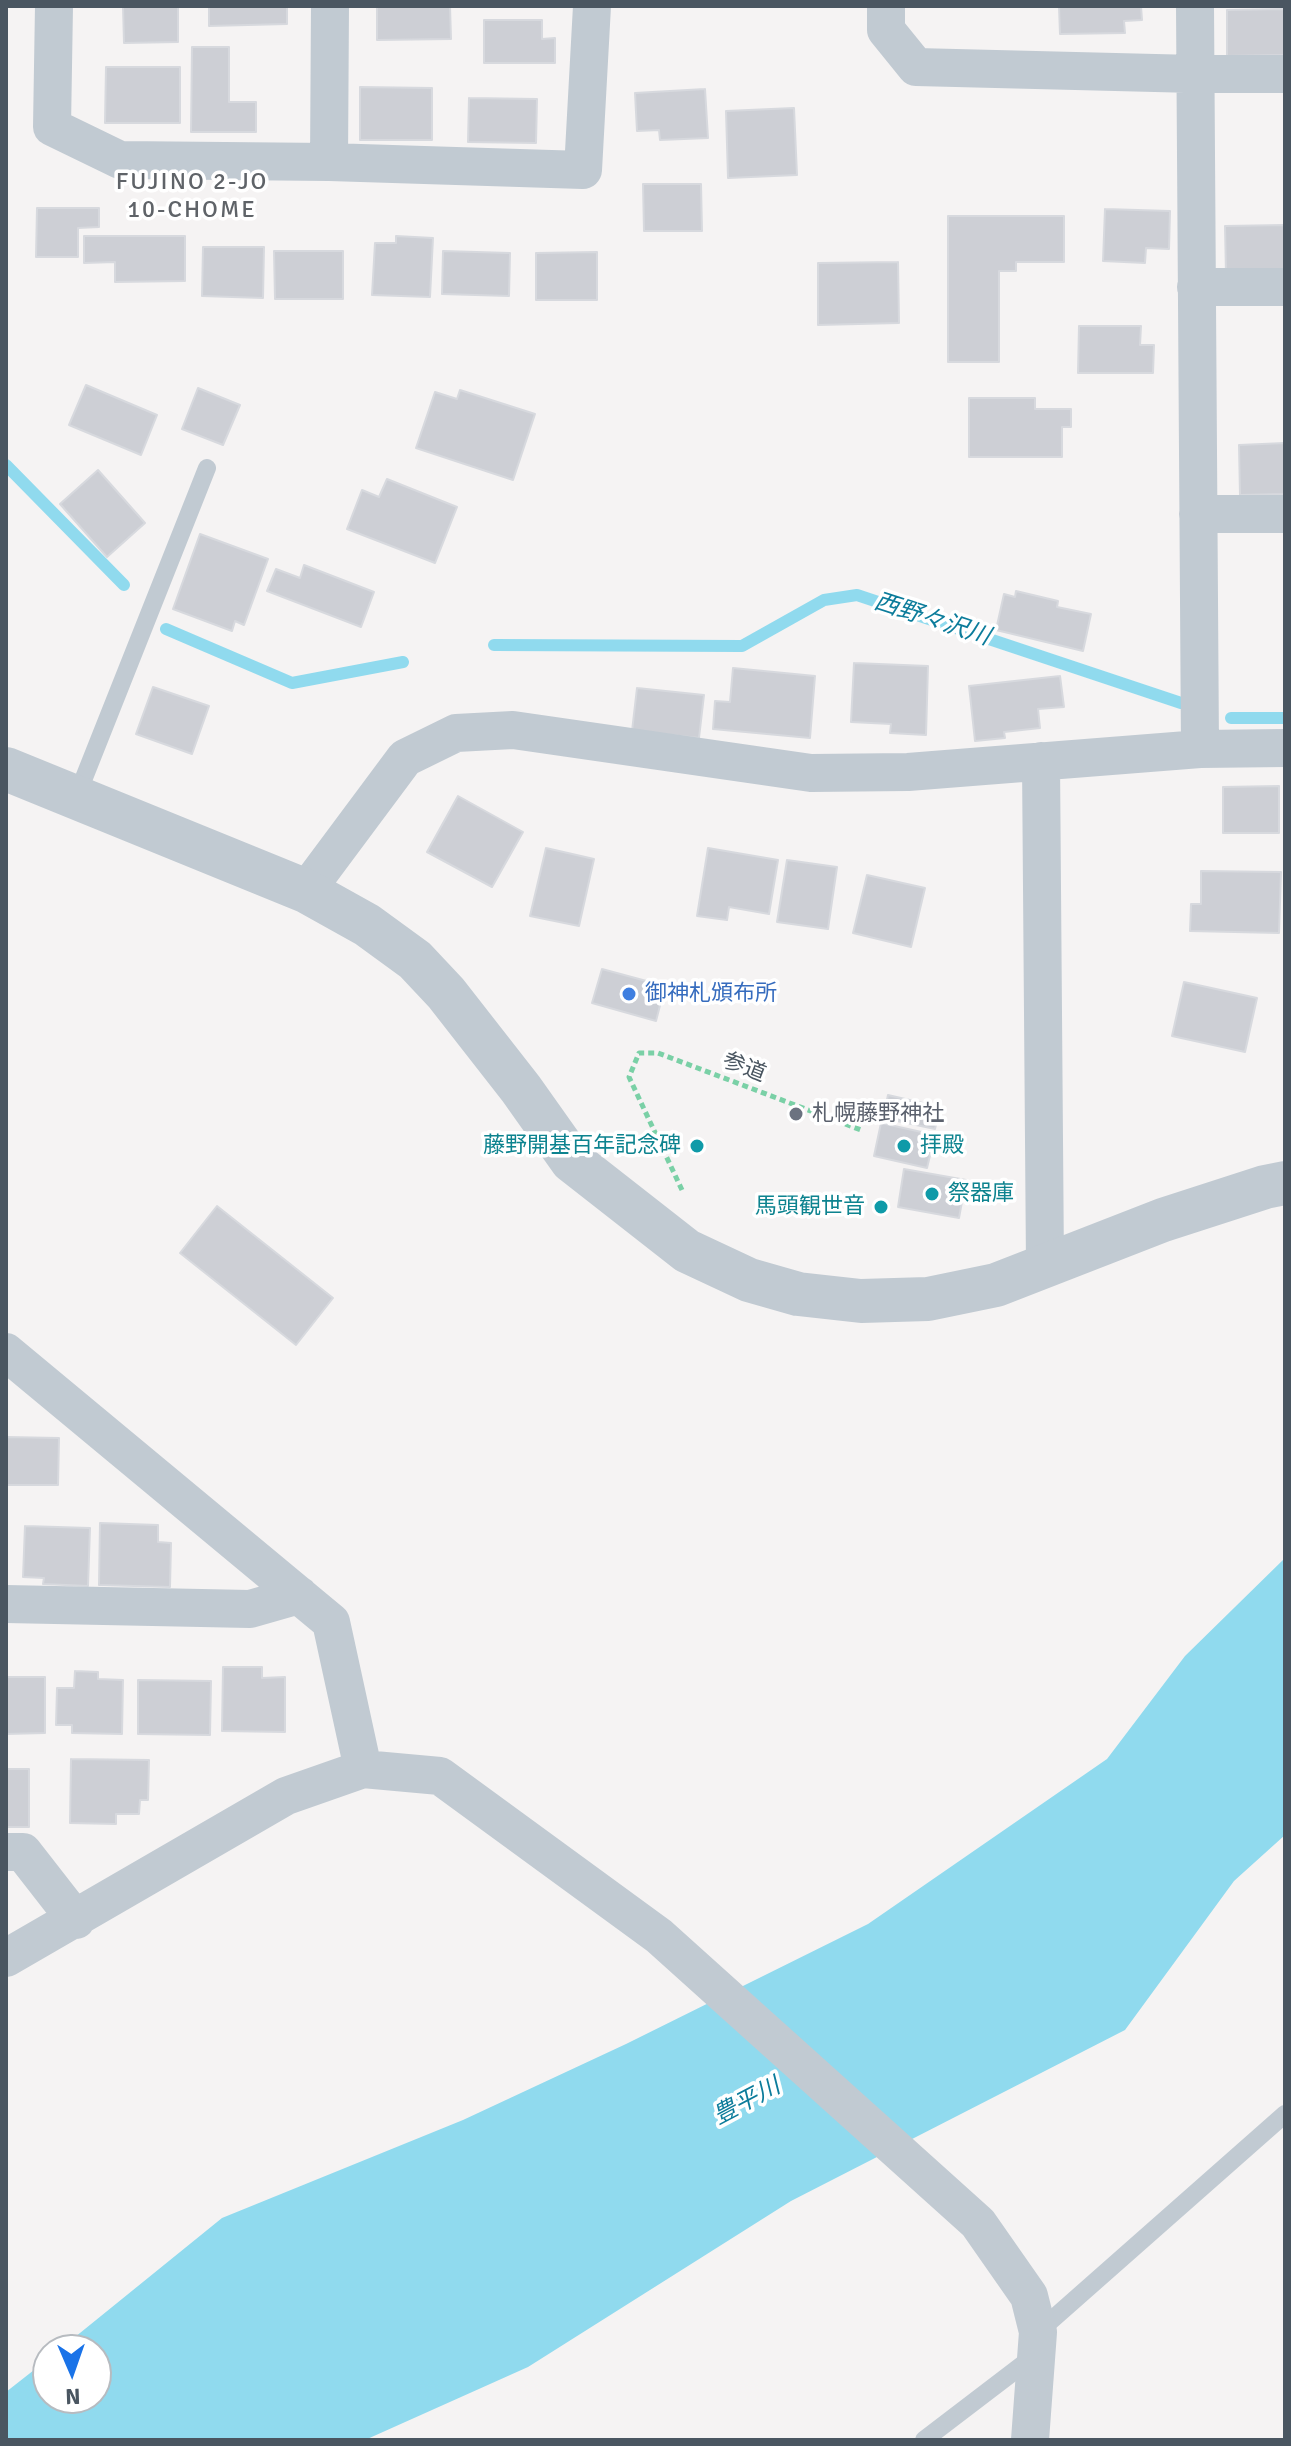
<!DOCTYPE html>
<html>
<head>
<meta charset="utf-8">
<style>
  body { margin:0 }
  #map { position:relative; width:1291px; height:2446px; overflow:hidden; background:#f5f3f3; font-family:Signika,sans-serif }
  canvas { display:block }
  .frame { position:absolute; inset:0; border:8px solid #4a5661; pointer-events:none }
  .north { position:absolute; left:32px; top:2334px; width:80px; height:80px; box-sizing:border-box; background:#fff; border:2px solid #b7bbc0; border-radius:50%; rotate:178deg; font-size:22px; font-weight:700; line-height:32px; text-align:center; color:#4a5661 }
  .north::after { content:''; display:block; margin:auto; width:28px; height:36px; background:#1a73e8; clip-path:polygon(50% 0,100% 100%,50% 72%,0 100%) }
</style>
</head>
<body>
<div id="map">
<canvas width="1291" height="2446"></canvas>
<div class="frame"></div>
<div class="north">N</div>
</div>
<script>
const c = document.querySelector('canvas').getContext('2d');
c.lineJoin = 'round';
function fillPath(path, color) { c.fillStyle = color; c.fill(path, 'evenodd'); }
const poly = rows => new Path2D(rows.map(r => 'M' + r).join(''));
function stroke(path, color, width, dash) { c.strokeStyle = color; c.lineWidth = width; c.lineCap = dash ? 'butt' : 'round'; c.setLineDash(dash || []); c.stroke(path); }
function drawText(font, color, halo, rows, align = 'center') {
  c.font = font + ' Signika,"Noto Sans JP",sans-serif'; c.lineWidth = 7; c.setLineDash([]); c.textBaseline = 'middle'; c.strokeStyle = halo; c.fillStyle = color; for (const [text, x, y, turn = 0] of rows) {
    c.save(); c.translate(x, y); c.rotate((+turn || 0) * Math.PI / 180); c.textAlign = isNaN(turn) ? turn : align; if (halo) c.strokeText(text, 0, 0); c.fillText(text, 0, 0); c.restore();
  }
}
fillPath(poly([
  [1285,1558,1285,1835,1234,1881,1125,2030,791,2201,528,2367,365,2440,6,2440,6,2392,48,2359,48,2398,96,2398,96,2350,59,2350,222,2218,463,2120,626,2044,868,1924,1107,1759,1185,1656]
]), '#90daee');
stroke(poly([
  [6,465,124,585],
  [166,629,292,683,403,662],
  [494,645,742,646,824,600,857,595,1181,703],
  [1231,718,1285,718]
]), '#90daee', 12);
const building = poly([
  [123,6,178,6,178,42,124,43,123,6],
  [209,6,287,6,287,24,209,26,209,6],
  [377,6,450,6,451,39,377,40,377,6],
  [1059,6,1141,6,1142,20,1124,21,1125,33,1060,34,1059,6],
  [1285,9,1285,55,1227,56,1227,10,1285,9],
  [484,20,542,20,542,39,555,38,555,63,484,63,484,20],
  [192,47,229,47,229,102,256,102,256,132,191,132,192,47],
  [106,67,180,67,180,123,105,123,106,67],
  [360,87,432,88,432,140,360,140,360,87],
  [705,89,708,138,660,140,659,130,637,131,635,93,705,89],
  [469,98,537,99,536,143,468,142,469,98],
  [794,108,797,175,728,178,726,111,794,108],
  [643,184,701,184,702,231,644,231,643,184],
  [37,208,99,208,99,227,78,228,78,257,36,257,37,208],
  [1105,209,1170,211,1169,249,1146,248,1145,263,1103,261,1105,209],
  [948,216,1064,216,1064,262,1016,262,1016,271,999,271,999,362,948,362,948,216],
  [1285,225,1285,273,1226,274,1225,226,1285,225],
  [84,236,185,236,185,281,115,282,115,262,84,263,84,236],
  [396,236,433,238,430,297,372,295,375,243,396,243,396,236],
  [203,247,264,247,263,298,202,296,203,247],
  [274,251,343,251,343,299,275,299,274,251],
  [443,251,510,253,509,296,442,294,443,251],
  [597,252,597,300,536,300,536,253,597,252],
  [898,262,899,323,818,325,818,263,898,262],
  [1079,326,1141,326,1140,345,1154,345,1153,373,1078,373,1079,326],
  [86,385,157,415,141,455,69,425,86,385],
  [198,388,240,405,223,445,182,429,198,388],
  [460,390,535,414,513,480,416,448,435,392,457,399,460,390],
  [969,398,1035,398,1035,409,1071,409,1071,427,1062,427,1062,457,969,457,969,398],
  [1285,443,1285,494,1240,495,1239,445,1285,443],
  [98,470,145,523,107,557,60,504,98,470],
  [387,479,457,507,435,563,347,529,362,490,379,497,387,479],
  [200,534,268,559,244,625,235,621,232,631,173,609,200,534],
  [304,565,374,592,361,627,267,591,276,569,300,578,304,565],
  [1016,591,1058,601,1057,607,1091,614,1083,651,996,630,1004,594,1015,597,1016,591],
  [854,663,928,666,926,735,890,733,891,724,851,722,854,663],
  [733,668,815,676,810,738,713,729,715,701,730,702,733,668],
  [1060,676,1064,707,1038,709,1040,728,1004,732,1005,738,975,741,969,686,1060,676],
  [153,687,209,706,192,754,136,734,153,687],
  [637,688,704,695,699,738,632,731,637,688],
  [1279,786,1279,833,1223,833,1223,787,1279,786],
  [458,796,523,832,492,887,427,852,458,796],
  [546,848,594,859,579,926,530,916,546,848],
  [708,848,778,860,769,914,729,907,727,920,697,916,708,848],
  [787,860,837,867,828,929,777,922,787,860],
  [1201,871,1281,872,1279,933,1190,931,1191,904,1201,904,1201,871],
  [867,875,925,888,911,947,853,933,867,875],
  [602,969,665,986,656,1021,592,1003,602,969],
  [1184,982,1257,998,1245,1052,1172,1036,1184,982],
  [888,1095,940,1107,935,1129,883,1118,888,1095],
  [881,1123,935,1135,927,1168,874,1156,881,1123],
  [904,1169,966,1180,959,1218,898,1207,904,1169],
  [217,1206,333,1298,296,1345,180,1253,217,1206],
  [6,1437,59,1438,58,1485,6,1485,6,1437],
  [100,1523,158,1525,158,1542,171,1543,170,1587,99,1585,100,1523],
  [25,1526,90,1528,88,1586,43,1584,44,1578,23,1577,25,1526],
  [223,1667,262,1667,262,1678,285,1677,285,1732,222,1731,223,1667],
  [75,1671,98,1672,98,1679,123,1680,122,1734,72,1733,72,1725,56,1725,57,1688,74,1688,75,1671],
  [6,1677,45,1677,45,1733,6,1734,6,1677],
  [138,1680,211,1681,210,1735,138,1734,138,1680],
  [71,1759,149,1760,148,1800,140,1800,139,1814,116,1814,116,1824,70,1823,71,1759],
  [6,1769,29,1769,29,1827,6,1827,6,1769]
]);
fillPath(building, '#cdcfd5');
stroke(building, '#d7d9de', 2);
stroke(poly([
  [682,1190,629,1077,639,1053,658,1053,861,1130]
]), '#7ad0a6', 5, [6, 4]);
stroke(poly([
  [76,798,207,468],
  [1038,2332,1285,2114],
  [924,2440,1034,2356]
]), '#c1cad2', 18);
stroke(poly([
  [54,6,52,127,120,160,329,162,583,170,592,6],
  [886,6,886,30,916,67,1195,74,1285,74],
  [1195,6,1200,749],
  [329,162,330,6],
  [1196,287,1285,287],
  [1198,514,1285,514],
  [1041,761,1045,1266],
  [306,891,405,758,456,733,513,730,811,773,908,772,1200,749,1285,748],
  [6,1352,331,1622,363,1769],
  [6,1604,250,1609,299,1595],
  [6,1852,23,1852,76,1920],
  [6,1958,286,1796,363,1769,440,1776,659,1936,978,2223,1029,2296,1038,2332,1030,2440]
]), '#c1cad2', 38);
stroke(poly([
  [6,769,306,891,367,925,415,960,446,993,521,1089,572,1161,687,1251,749,1280,798,1294,861,1301,928,1299,996,1285,1163,1220,1265,1187,1285,1183]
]), '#c1cad2', 44);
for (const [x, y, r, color] of [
  [629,994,8,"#3f7fe0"],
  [796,1114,8,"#6b7280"],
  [697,1146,8,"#0f9aa8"],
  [904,1146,8,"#0f9aa8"],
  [932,1194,8,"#0f9aa8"],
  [881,1207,8,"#0f9aa8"]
]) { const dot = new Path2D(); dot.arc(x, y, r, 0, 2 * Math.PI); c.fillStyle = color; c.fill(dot); stroke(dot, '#fff', 3); }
drawText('22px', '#366cbe', '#fff', [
  ["御神札頒布所",645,994]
], 'left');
drawText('22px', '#4a5661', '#fff', [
  ["参道",744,1068,21]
]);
drawText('22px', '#5b616d', '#fff', [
  ["札幌藤野神社",812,1114]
], 'left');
drawText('22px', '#0d838f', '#fff', [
  ["藤野開基百年記念碑",681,1146],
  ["拝殿",920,1146,"left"],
  ["祭器庫",948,1194,"left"],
  ["馬頭観世音",865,1207]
], 'right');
c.letterSpacing = '2px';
drawText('24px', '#5f6368', '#fff', [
  ["FUJINO 2-JO",192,183],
  ["10-CHOME",192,211]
]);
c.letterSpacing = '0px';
drawText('italic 24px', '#0c7c9b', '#fff', [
  ["西野々沢川",932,620,18],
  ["豊平川",747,2102,-28]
]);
</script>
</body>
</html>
